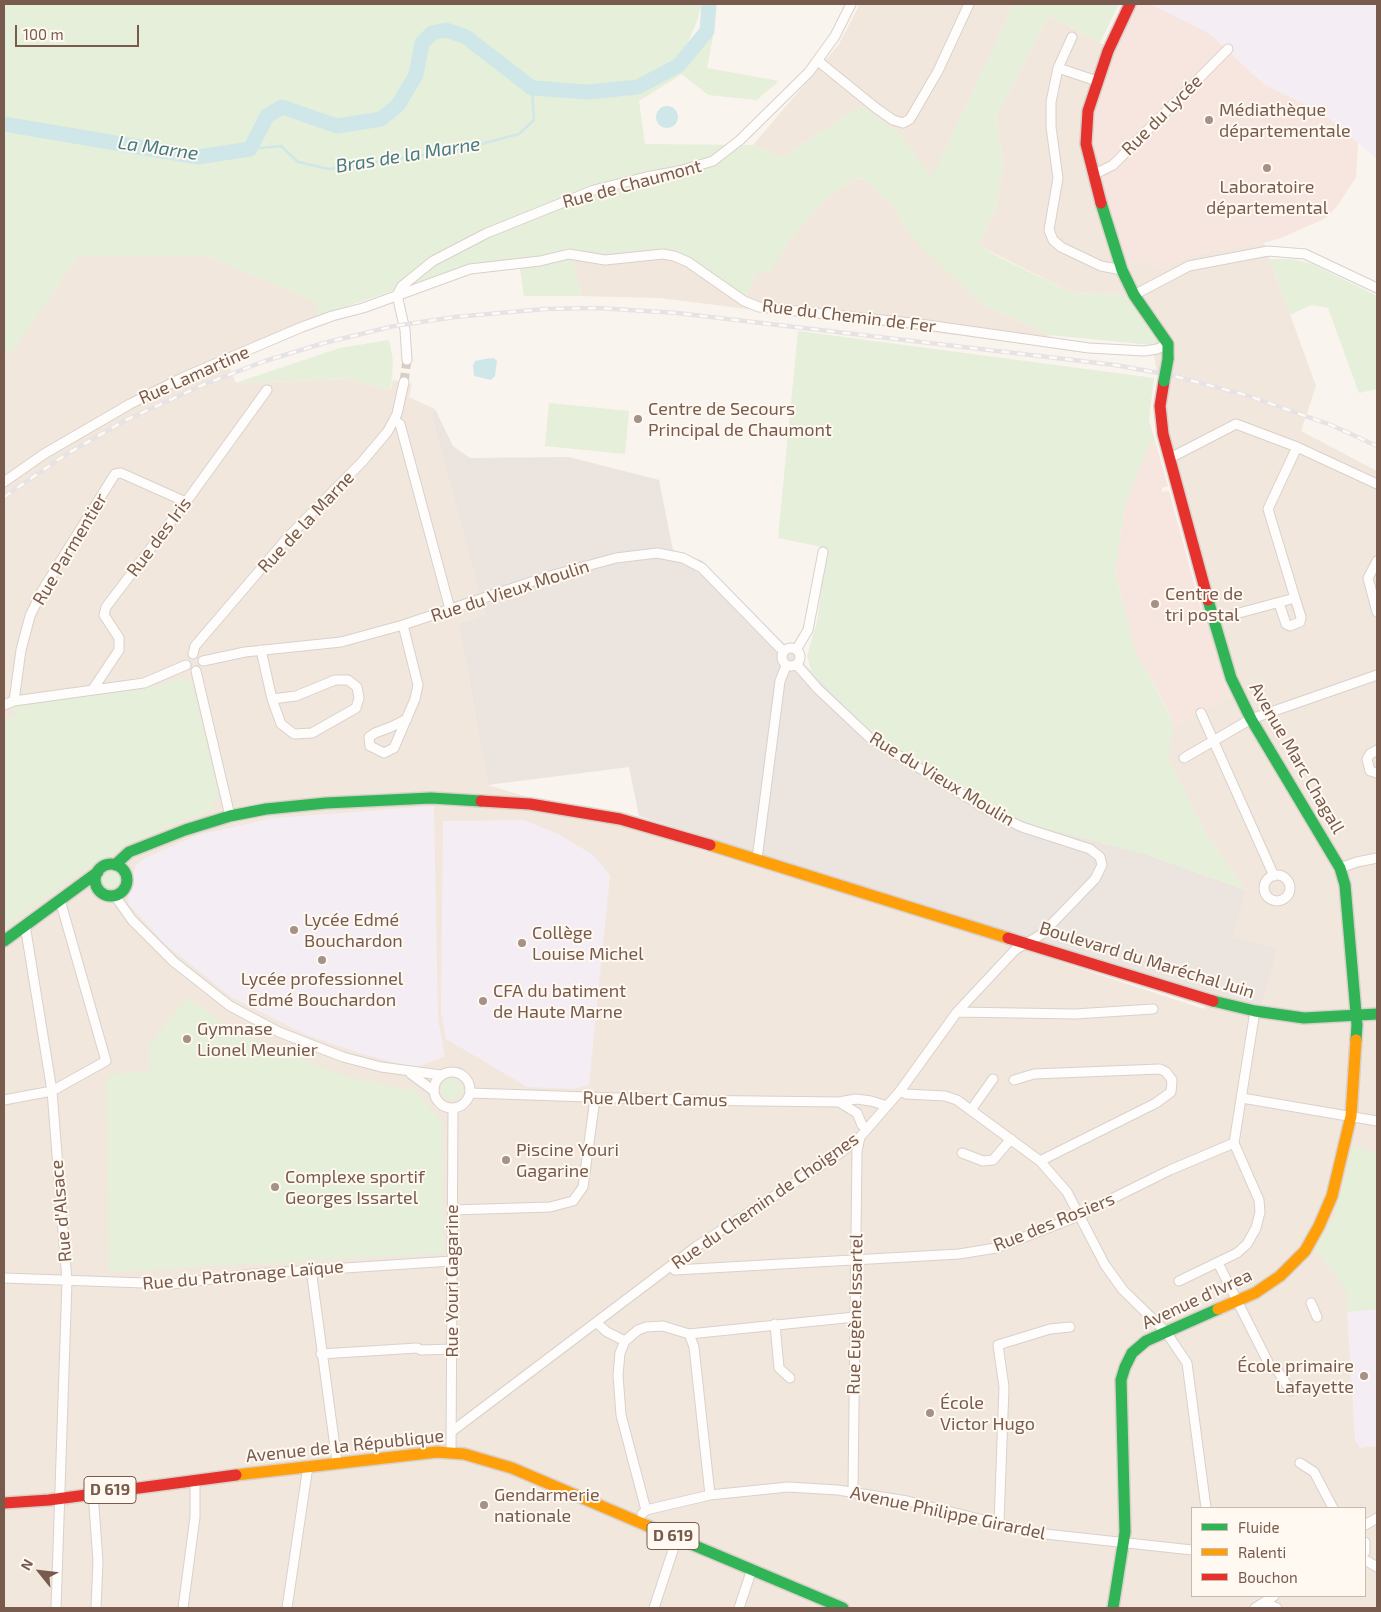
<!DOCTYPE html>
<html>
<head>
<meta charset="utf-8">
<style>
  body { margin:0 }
  #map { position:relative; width:1381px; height:1612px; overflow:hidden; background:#f9f4ee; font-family:"Exo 2",sans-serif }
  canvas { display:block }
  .frame { position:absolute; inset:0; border:5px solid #785b4d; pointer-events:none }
  .legend { position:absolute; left:1191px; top:1507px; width:175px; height:90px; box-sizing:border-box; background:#fff9f1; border:1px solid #c9baaf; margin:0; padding:6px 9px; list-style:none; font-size:15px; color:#785b4d }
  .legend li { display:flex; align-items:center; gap:10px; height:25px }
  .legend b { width:25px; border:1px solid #c9baaf }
  .north { position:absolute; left:15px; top:1547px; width:50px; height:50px; -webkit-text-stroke:4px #fff9f1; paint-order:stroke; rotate:299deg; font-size:14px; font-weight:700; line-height:20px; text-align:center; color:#785b4d }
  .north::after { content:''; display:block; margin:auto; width:18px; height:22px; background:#785b4d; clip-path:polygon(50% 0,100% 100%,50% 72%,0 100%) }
  .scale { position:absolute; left:15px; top:25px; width:124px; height:22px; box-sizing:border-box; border:2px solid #785b4d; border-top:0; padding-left:6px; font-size:15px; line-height:18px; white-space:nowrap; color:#785b4d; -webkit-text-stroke:4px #fff9f1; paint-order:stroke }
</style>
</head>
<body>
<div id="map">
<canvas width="1381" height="1612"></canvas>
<div class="frame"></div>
<ul class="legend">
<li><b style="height:6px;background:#30b455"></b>Fluide</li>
<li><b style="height:6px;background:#ff9f0a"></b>Ralenti</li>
<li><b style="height:6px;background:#e5322d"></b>Bouchon</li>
</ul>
<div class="north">N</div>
<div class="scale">100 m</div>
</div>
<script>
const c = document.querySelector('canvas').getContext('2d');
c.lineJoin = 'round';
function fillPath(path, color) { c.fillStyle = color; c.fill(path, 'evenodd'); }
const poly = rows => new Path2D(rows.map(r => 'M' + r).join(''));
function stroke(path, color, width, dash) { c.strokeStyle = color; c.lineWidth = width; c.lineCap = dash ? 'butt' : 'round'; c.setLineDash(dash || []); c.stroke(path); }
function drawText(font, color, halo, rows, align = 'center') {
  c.font = font + ' "Exo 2",sans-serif'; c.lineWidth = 4; c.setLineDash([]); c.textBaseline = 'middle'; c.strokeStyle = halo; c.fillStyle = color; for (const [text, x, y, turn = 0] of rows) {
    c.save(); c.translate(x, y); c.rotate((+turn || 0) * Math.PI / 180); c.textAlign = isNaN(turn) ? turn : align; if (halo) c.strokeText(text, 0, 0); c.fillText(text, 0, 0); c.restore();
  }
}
fillPath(poly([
  [860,4,1008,4,1012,9,932,178,901,135,861,106,783,157,753,145,839,44],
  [1049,15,1100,43,1115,48,1145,262,1160,269,1197,253,1264,243,1316,386,1301,431,1377,471,1377,1608,4,1608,4,352,10,354,78,256,208,256,317,302,319,316,225,357,236,383,350,379,391,390,393,380,412,384,409,397,435,409,436,411,431,413,485,614,459,624,488,785,969,932,1204,1009,1246,890,1205,833,1167,757,1173,726,1230,696,1214,657,1202,612,1152,345,1155,338,1125,295,1072,293,978,245,996,207,1003,163,996,116],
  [1192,1508,1365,1508,1365,1596,1192,1596],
  [855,178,864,179,895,208,904,226,983,304,1049,335,1051,347,660,298,581,296,569,248,606,257,675,249,746,297,754,276,762,271,770,272,789,241,826,198]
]), '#f1e7dc');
fillPath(poly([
  [1135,4,1151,4,1209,33,1264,84,1324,114,1358,143,1356,177,1338,205,1326,218,1281,238,1264,243,1197,253,1160,269,1145,262,1135,264,1125,254,1093,155,1094,105,1115,48],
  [1150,443,1156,444,1168,486,1162,488,1162,492,1169,491,1214,657,1230,696,1173,726,1167,708,1135,651,1115,572,1125,504]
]), '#f6e6df');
fillPath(poly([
  [436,411,453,446,470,458,569,457,659,480,673,550,703,561,871,732,1148,855,1246,890,1232,936,1277,949,1260,1008,1039,941,639,816,629,767,488,785,459,624,485,614,431,413]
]), '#ece4df');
fillPath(poly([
  [1151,4,1377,4,1377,159,1324,114,1264,84,1209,33],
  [434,806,438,1019,445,1056,416,1068,362,1054,304,1034,231,997,166,945,129,905,128,897,136,865,147,857,198,835,273,818],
  [524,820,560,835,593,855,610,875,589,1085,574,1089,527,1087,446,1039,441,1012,443,821],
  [1377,1309,1377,1446,1360,1448,1355,1440,1347,1312]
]), '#f5edf4');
fillPath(poly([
  [4,4,702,4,696,24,686,46,713,36,707,68,779,81,757,100,708,95,682,74,639,101,645,144,753,145,783,157,861,106,901,135,932,177,1012,9,1008,4,1119,4,1100,43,1049,15,996,116,1003,163,996,207,978,245,1001,258,1072,293,1125,295,1155,338,1152,345,1049,335,983,304,923,249,904,226,895,208,864,179,855,178,826,198,789,241,770,273,762,271,754,276,746,297,675,249,606,257,569,248,536,257,470,264,319,316,316,302,208,256,78,256,10,355,4,351],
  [572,259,581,296,524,296,520,269],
  [1270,259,1292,259,1312,264,1377,296,1377,389,1359,393,1328,308,1311,305,1290,315],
  [798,331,1154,378,1149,420,1156,444,1150,443,1125,504,1115,572,1135,651,1167,709,1173,726,1168,757,1205,833,1246,890,1148,855,1031,825,963,793,871,732,812,673,807,656,817,621,827,548,778,538],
  [389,340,393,361,391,390,350,379,235,383,340,348],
  [549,403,629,411,625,454,545,446],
  [182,677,192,681,219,795,209,812,156,831,121,849,72,878,4,928,4,719,17,715,11,707,157,686],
  '100 880a11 11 0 1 1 22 0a11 11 0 1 1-22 0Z',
  [188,998,236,1032,338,1074,408,1090,415,1090,418,1093,442,1122,444,1253,109,1272,107,1075,151,1071,147,1046],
  '441 1089a11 11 0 1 1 22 0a11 11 0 1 1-22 0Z',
  [1353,1146,1377,1154,1377,1309,1347,1312,1346,1291,1337,1276,1313,1248,1333,1220]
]), '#e6efd9');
fillPath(poly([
  '656 117a11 11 0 1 1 22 0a11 11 0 1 1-22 0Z',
  [485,359,494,358,497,361,495,376,491,380,474,376,473,366,475,361]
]), '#d0e7e9');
stroke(poly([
  [250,149,281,146,298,162,329,169,458,150,519,134,534,120,532,88]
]), '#d0e7e9', 2.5);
stroke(poly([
  [4,124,198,157,250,149,267,116,282,107,337,126,381,119,398,105,416,75,422,43,432,33,446,30,466,37,532,88,588,92,638,87,679,65,707,31,709,4]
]), '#d0e7e9', 15);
stroke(poly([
  [404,382,407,360]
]), '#d9cec6', 9, [9, 4.5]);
const street = poly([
  [818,61,876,108,893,120,903,123,910,119,938,71,969,4],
  [1058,68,1072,37],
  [1097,81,1058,68,1051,102,1051,127,1058,178,1049,230,1053,240,1061,247,1101,266,1122,270],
  [1093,175,1113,165,1228,49],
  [397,295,402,286,433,261,487,233,594,190,646,177,679,171,713,161,740,140,809,72,835,36,851,4],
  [397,295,405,330,407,360],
  [1134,295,1189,266,1268,251,1305,254,1377,288],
  [394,420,400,424,450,609],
  [1170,458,1236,424,1297,447,1377,484],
  [4,482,44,454,130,404,182,378,302,327,332,316,363,308,470,269,540,261,569,254,605,260,663,254,674,256,688,262,744,301,759,307,920,324,1089,348,1144,351,1157,349,1168,344],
  [1377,561,1368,578,1377,612],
  [1279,603,1286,624,1290,626,1300,622,1301,617,1295,598],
  [1213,620,1295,598,1268,509,1297,447],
  [403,625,418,685,415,699,394,748,384,753,370,746,369,737,375,733,391,727,407,719],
  '782 657a9 9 0 1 1 18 0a9 9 0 1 1-18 0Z',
  [261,650,272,699,281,724,294,734,312,733,356,708,359,698,357,687,348,680,335,680,296,696,272,699],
  [796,650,808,630,823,552],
  [193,654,195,646,289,536,362,462,388,431,397,414,404,382],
  [203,661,245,652,341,642,403,625,546,577,616,558,657,553,683,558,702,568,783,651],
  [196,671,230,816],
  [93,689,119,650,119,638,104,615,106,607,186,502,267,390],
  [14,701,21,650,30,616,42,591,115,474,121,473,186,502],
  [4,705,14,701,144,683,186,665],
  [1201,713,1274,876],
  [1377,750,1370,754,1367,759,1370,771,1377,773],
  [1184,758,1251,719,1377,675],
  [757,859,780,681,786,666],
  [1340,868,1357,862,1377,858],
  '1264 888a13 13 0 1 1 26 0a13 13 0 1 1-26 0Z',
  [115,896,132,920,174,962,230,1006,279,1032,343,1057,381,1067,441,1075],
  [25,925,52,1091,67,1281,56,1608],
  [957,1012,1075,1014,1153,1009],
  '434 1090a18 18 0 1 1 36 0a18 18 0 1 1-36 0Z',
  [411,1074,434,1091],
  [1014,1080,1034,1074,1160,1069,1166,1072,1172,1080,1171,1092,1156,1103,1040,1161],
  [900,1091,906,1094,945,1096,957,1100,1040,1161,1067,1192,1105,1265,1123,1290,1166,1332,1187,1363,1206,1508],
  [470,1093,677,1100,839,1102,856,1099,871,1101,887,1106],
  [1242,1098,1377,1121],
  [4,1100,52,1091,106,1061,60,900],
  [839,1102,857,1113,862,1125,867,1129],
  [971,1110,993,1079],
  [962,1153,983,1161,993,1160,1011,1139],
  [453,1210,550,1207,573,1201,583,1187,595,1099],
  [1218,1263,1271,1368,1277,1370,1291,1391],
  [671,1266,675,1270,959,1254,996,1248,1071,1219,1170,1170,1234,1143,1255,1011],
  [311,1269,337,1462],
  [4,1278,172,1284,253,1274,452,1261],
  [1179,1281,1237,1253,1247,1244,1256,1228,1260,1212,1259,1200,1234,1143],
  [1311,1303,1317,1317],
  [597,1323,607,1332,625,1341],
  [775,1324,779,1368,790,1378],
  [689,1334,855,1317],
  [321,1354,417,1348,421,1350,452,1349],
  [451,1432,697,1246,839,1154,860,1137,900,1091,957,1012,1015,950,1042,934,1095,879,1102,865,1100,857,1090,849,1022,827,993,813,870,738,818,689,797,665],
  [451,1453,453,1108],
  [1300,1463,1314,1472,1333,1508],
  [853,1491,857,1151,860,1137],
  [93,1493,98,1561,96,1608],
  [646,1510,710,1495,788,1487,838,1490,907,1501,1036,1533,1192,1550],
  [642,1514,646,1510,621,1415,618,1375,620,1353,625,1341,638,1330,646,1327,663,1326,689,1334,694,1347,710,1495],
  [999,1523,1004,1387,998,1345,1050,1329,1070,1327],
  [1365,1525,1377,1518],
  [1365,1542,1365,1552],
  [1365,1560,1377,1567],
  [1264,1602,1277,1608],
  [183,1608,195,1517,195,1480],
  [287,1608,308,1466],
  [654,1608,677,1538],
  [739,1608,752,1569],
  [1255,1608,1274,1596]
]);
const fast = poly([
  [1101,203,1122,270,1134,295,1168,344,1168,359],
  [1208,600,1231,678,1251,719,1340,868,1345,885,1357,1025,1356,1040],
  '95 880a16 16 0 1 1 32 0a16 16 0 1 1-32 0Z',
  [115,865,129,852,185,830,230,816,266,809,326,803,431,798,481,801],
  [4,941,98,872],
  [1213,1001,1255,1011,1304,1018,1377,1014],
  [648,1526,843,1608],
  [1113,1608,1125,1532,1121,1380,1125,1367,1132,1353,1146,1341,1218,1309]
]);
const slow = poly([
  [710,845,1008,938],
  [1218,1309,1255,1293,1280,1276,1305,1251,1319,1226,1332,1196,1351,1116,1356,1040],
  [236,1475,437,1452,464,1454,512,1468,648,1526]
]);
const jam = poly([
  [1101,203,1086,144,1088,111,1108,51,1130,4],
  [1164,381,1160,406,1163,434,1208,600],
  [481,801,530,804,620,819,710,845],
  [1008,938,1213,1001],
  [4,1503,49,1500,236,1475]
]);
stroke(street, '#d8d1cc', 11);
stroke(fast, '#d9d0ca', 14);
stroke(slow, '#d9d0ca', 14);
stroke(jam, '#d9d0ca', 14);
stroke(street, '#fefdfc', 9);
stroke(fast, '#30b455', 11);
stroke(slow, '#ff9f0a', 11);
stroke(jam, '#e5322d', 11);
const rail = poly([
  [4,497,65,455,126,420,205,384,265,361,324,343,394,326,455,317,545,309,598,308,677,313,1115,365,1170,375,1246,395,1331,425,1377,446]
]);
stroke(rail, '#e6e3e6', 4.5);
stroke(rail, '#fff9f1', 2.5, [8]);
const fastBridge = poly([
  [1164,381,1168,359]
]);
stroke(fastBridge, '#d9d0ca', 14, []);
stroke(fastBridge, '#30b455', 11);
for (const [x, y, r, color] of [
  [1209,120,5,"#a59185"],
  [1267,168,5,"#a59185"],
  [638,419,5,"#a59185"],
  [1155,604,5,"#a59185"],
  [294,930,5,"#a59185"],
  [522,943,5,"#a59185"],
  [322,960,5,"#a59185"],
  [483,1001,5,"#a59185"],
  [187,1039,5,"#a59185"],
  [506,1160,5,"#a59185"],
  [275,1187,5,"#a59185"],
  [1364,1376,5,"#a59185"],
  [930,1413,5,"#a59185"],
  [484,1505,5,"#a59185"]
]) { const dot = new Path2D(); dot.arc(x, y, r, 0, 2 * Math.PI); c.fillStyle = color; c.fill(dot); stroke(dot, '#fff9f1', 2); }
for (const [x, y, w] of [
  [110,1490,52],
  [673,1536,52]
]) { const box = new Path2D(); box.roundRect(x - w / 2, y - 13.5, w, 27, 4); c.fillStyle = '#fff9f1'; c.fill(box); stroke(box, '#785b4d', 1); }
drawText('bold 16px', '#785b4d', null, [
  ["D 619",110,1490],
  ["D 619",673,1536]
]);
drawText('18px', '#785b4d', '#fff9f1', [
  ["Médiathèque",1219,110],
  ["départementale",1219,131],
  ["Laboratoire",1267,187,"center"],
  ["départemental",1267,208,"center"],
  ["Centre de Secours",648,409],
  ["Principal de Chaumont",648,430],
  ["Centre de",1165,594],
  ["tri postal",1165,615],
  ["Lycée Edmé",304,920],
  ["Bouchardon",304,941],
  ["Collège",532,933],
  ["Louise Michel",532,954],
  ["Lycée professionnel",322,979,"center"],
  ["Edmé Bouchardon",322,1000,"center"],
  ["CFA du batiment",493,991],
  ["de Haute Marne",493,1012],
  ["Gymnase",197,1029],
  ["Lionel Meunier",197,1050],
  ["Piscine Youri",516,1150],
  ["Gagarine",516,1171],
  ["Complexe sportif",285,1177],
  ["Georges Issartel",285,1198],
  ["École primaire",1354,1366,"right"],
  ["Lafayette",1354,1387,"right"],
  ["École",940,1403],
  ["Victor Hugo",940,1424],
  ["Gendarmerie",494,1495],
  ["nationale",494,1516]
], 'left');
drawText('18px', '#785b4d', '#fff9f1', [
  ["Rue du Lycée",1162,115,-45],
  ["Rue de Chaumont",632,184,-15],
  ["Rue du Chemin de Fer",849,316,7],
  ["Rue Lamartine",194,375,-24],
  ["Rue de la Marne",306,522,-47],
  ["Rue des Iris",159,537,-53],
  ["Rue Parmentier",70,549,-59],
  ["Rue du Vieux Moulin",510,591,-18],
  ["Avenue Marc Chagall",1297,758,60],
  ["Rue du Vieux Moulin",942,779,31],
  ["Boulevard du Maréchal Juin",1147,960,17],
  ["Rue Albert Camus",655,1099,1],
  ["Rue du Chemin de Choignes",765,1201,-35],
  ["Rue d'Alsace",61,1211,-95],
  ["Rue des Rosiers",1054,1222,-22],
  ["Rue du Patronage Laïque",243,1275,-5],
  ["Rue Youri Gagarine",452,1281,-90],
  ["Avenue d'Ivrea",1197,1299,-25],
  ["Rue Eugène Issartel",855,1314,-89],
  ["Avenue de la République",345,1446,-6],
  ["Avenue Philippe Girardel",948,1513,12]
]);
drawText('italic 19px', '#437b84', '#fff9f1', [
  ["La Marne",158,148,8],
  ["Bras de la Marne",408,155,-9]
]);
</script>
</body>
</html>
